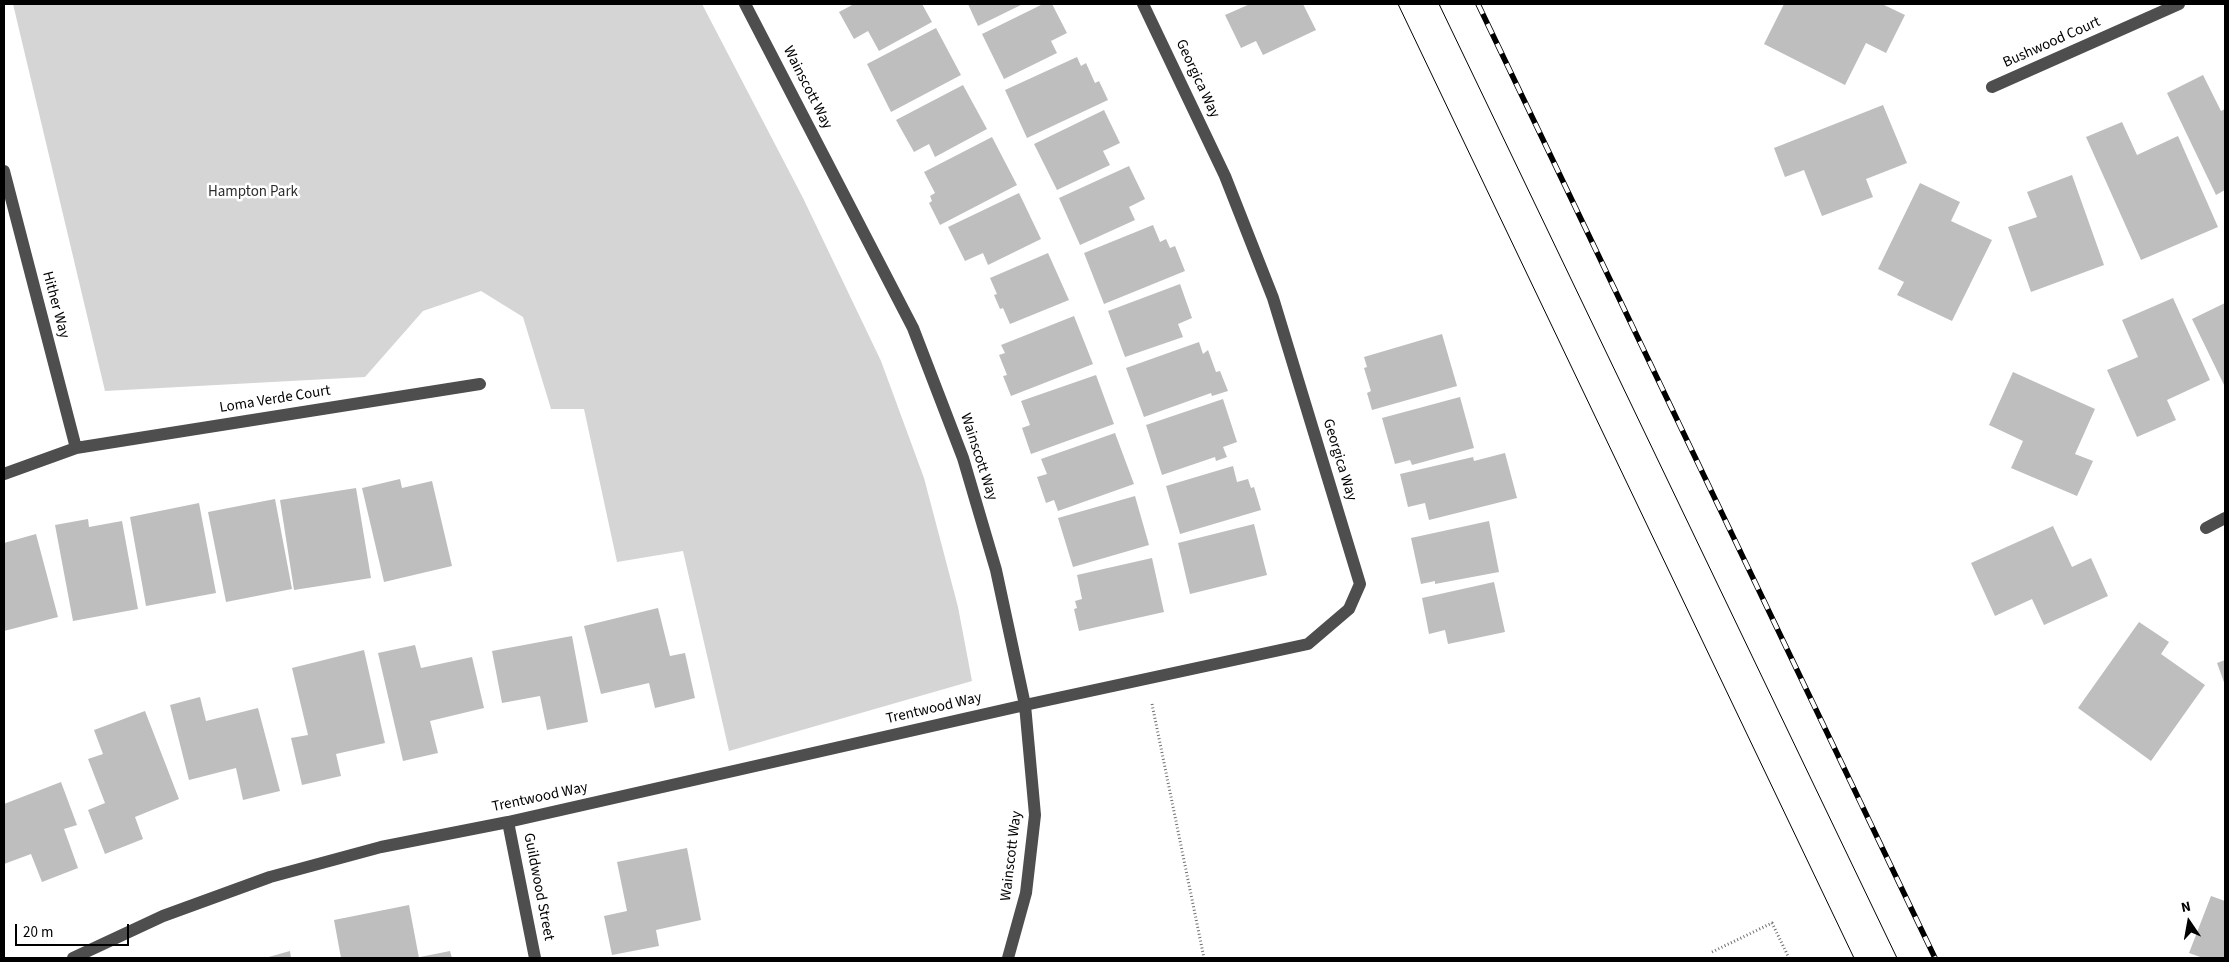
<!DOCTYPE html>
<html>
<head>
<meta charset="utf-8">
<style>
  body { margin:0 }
  #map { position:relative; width:2229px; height:962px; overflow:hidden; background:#fff; font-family:"Source Sans 3",sans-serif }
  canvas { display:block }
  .frame { position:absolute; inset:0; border:5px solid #000; pointer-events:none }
  .north { position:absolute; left:2164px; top:897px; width:50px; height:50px; -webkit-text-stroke:4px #fff; paint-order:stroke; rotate:348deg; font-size:14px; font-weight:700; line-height:20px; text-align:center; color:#000 }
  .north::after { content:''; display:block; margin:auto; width:18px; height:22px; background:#000; clip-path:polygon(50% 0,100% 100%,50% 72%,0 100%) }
  .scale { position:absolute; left:15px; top:924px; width:114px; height:22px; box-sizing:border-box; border:2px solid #000; border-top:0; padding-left:6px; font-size:15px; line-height:18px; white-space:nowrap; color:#000; -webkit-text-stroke:4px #fff; paint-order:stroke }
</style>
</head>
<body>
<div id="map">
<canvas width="2229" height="962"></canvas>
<div class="frame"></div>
<div class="north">N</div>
<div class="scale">20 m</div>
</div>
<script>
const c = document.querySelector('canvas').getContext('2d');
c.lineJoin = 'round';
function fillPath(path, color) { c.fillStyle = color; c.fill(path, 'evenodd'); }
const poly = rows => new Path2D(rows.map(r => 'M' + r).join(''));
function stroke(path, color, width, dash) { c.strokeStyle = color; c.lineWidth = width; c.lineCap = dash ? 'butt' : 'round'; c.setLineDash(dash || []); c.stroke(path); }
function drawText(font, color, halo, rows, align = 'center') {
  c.font = font + ' "Source Sans 3",sans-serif'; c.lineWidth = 5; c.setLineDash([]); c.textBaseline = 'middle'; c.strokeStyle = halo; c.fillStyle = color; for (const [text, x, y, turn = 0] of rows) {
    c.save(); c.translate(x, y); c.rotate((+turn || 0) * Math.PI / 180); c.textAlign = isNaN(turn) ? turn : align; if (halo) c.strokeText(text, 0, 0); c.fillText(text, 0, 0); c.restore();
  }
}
fillPath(poly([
  [13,4,702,4,803,198,881,361,924,478,958,607,972,681,729,751,683,551,617,562,584,409,551,409,523,317,481,291,423,311,365,377,105,391]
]), '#d5d5d5');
fillPath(poly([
  [854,4,922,4,932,22,879,51,868,31,854,39,839,12],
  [968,4,1023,4,978,26],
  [1043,4,1052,4,1067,33,1051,41,1057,53,1004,79,982,34],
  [1250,4,1303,4,1316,30,1263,55,1256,41,1241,48,1225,15],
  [1784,4,1882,4,1905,15,1886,53,1866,43,1845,85,1764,44],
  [936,28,961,75,891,112,867,64],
  [1077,57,1081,66,1086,63,1095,83,1099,81,1108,100,1027,138,1005,90],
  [2203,75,2221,111,2225,109,2225,190,2216,195,2167,93],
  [963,85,987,129,935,157,929,144,914,152,896,120],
  [1883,105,1907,163,1866,179,1873,197,1822,216,1804,170,1785,177,1774,148],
  [1104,110,1120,143,1103,151,1110,165,1057,190,1034,144],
  [2122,122,2137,155,2178,136,2218,227,2141,260,2086,137],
  [992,137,1017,185,940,225,929,203,932,201,930,196,935,193,924,172],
  [1129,166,1145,199,1129,207,1135,220,1080,245,1059,198],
  [2072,175,2104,265,2031,292,2008,227,2037,217,2027,192],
  [1920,183,1960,202,1951,221,1992,240,1952,321,1897,295,1904,282,1878,269],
  [1019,193,1041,239,988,265,983,253,965,261,948,227],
  [1153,225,1160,242,1166,239,1170,248,1175,246,1185,271,1104,304,1084,253],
  [1048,253,1069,300,1010,324,1003,308,1000,309,994,295,997,294,990,278],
  [1180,284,1192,318,1178,324,1183,337,1125,357,1108,311],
  [2173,298,2210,380,2167,400,2176,420,2137,437,2107,370,2138,357,2122,320],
  [2225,303,2225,387,2192,319],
  [1074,316,1093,364,1011,396,1003,376,1007,375,999,355,1005,353,1001,345],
  [1442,334,1457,386,1372,410,1367,393,1371,391,1364,368,1367,367,1364,357],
  [1199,342,1203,354,1208,350,1216,372,1220,371,1228,391,1212,396,1211,393,1144,417,1126,368],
  [2013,372,2095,409,2075,454,2093,461,2077,496,2011,468,2023,441,1989,425],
  [1096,375,1114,424,1031,454,1022,428,1030,425,1021,401],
  [1460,397,1474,448,1412,465,1410,460,1395,464,1382,418],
  [1223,399,1237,442,1223,447,1227,457,1216,461,1215,457,1162,475,1146,425],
  [1115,433,1134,484,1058,511,1054,500,1046,503,1037,477,1047,474,1041,459],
  [1505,453,1517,498,1429,520,1425,503,1408,507,1400,474,1473,457,1474,461],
  [1233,466,1237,482,1248,479,1251,488,1254,487,1261,510,1180,534,1166,486],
  [400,479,402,488,432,481,452,566,384,582,362,488],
  [356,488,371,578,294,590,280,500],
  [1135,496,1149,545,1073,567,1058,518],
  [275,499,292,589,226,602,208,512],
  [199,503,216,593,146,606,130,517],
  [88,519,89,527,122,521,138,609,73,621,55,525],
  [1489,521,1499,572,1435,584,1435,581,1421,584,1411,538],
  [1254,524,1267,575,1190,594,1178,543],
  [2053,526,2072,567,2091,558,2108,596,2044,625,2032,599,1995,616,1971,563],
  [36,534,58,617,4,631,4,543],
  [1152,558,1164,612,1079,631,1074,609,1077,608,1075,601,1082,599,1077,575],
  [1494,582,1505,632,1448,644,1445,630,1429,634,1422,598],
  [658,608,670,656,685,653,695,698,655,708,649,683,601,694,584,626],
  [2139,622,2169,642,2161,654,2205,685,2151,761,2078,708],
  [572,636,588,722,547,730,540,696,502,703,492,651],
  [415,645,421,668,472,657,484,708,430,721,438,753,403,761,378,653],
  [364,650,385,743,336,754,341,776,302,785,291,738,308,735,292,668],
  [2225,660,2225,685,2217,663],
  [200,697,206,721,258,708,280,791,243,800,236,768,189,780,170,705],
  [145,711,179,799,135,817,143,839,105,854,88,810,105,803,88,759,103,754,94,730],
  [61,782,77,825,64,829,78,868,42,882,31,854,4,864,4,804],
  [687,848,701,920,656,930,659,946,612,955,604,916,627,911,617,862],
  [2211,896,2225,901,2225,958,2203,958,2189,953],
  [409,905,419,958,341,958,334,920],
  [290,951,291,958,265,958],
  [450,951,452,958,420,958,420,957]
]), '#bebebe');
stroke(poly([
  [1152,704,1204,958],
  [1712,952,1772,923,1789,958]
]), '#707070', 3, [1, 2.5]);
stroke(poly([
  [745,4,913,328,963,458,996,570,1025,705,1035,815,1026,893,1008,958],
  [1992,87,2179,4],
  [4,171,76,448],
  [4,474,76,448,480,384],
  [2206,528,2225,518],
  [508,822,535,958],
  [73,958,163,916,270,877,381,847,508,822,1025,705,1308,644,1349,609,1360,584,1273,298,1225,176,1143,4]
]), '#4e4e4e', 12);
stroke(poly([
  [1398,4,1854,958],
  [1439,4,1897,958]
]), '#000', 1);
const rail = poly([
  [1478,4,1935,958]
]);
stroke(rail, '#000', 5.5);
stroke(rail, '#fff', 4, [11]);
drawText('15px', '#000', '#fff', [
  ["Bushwood Court",2052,43,-24],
  ["Georgica Way",1197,79,65],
  ["Wainscott Way",807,88,63],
  ["Hither Way",55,305,75],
  ["Loma Verde Court",275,400,-9],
  ["Wainscott Way",978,457,72],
  ["Georgica Way",1339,460,73],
  ["Trentwood Way",934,709,-13],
  ["Trentwood Way",540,798,-12],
  ["Wainscott Way",1012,856,-83],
  ["Guildwood Street",538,887,79]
]);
drawText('15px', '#2c2c2c', '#fff', [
  ["Hampton Park",253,193]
]);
</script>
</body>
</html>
